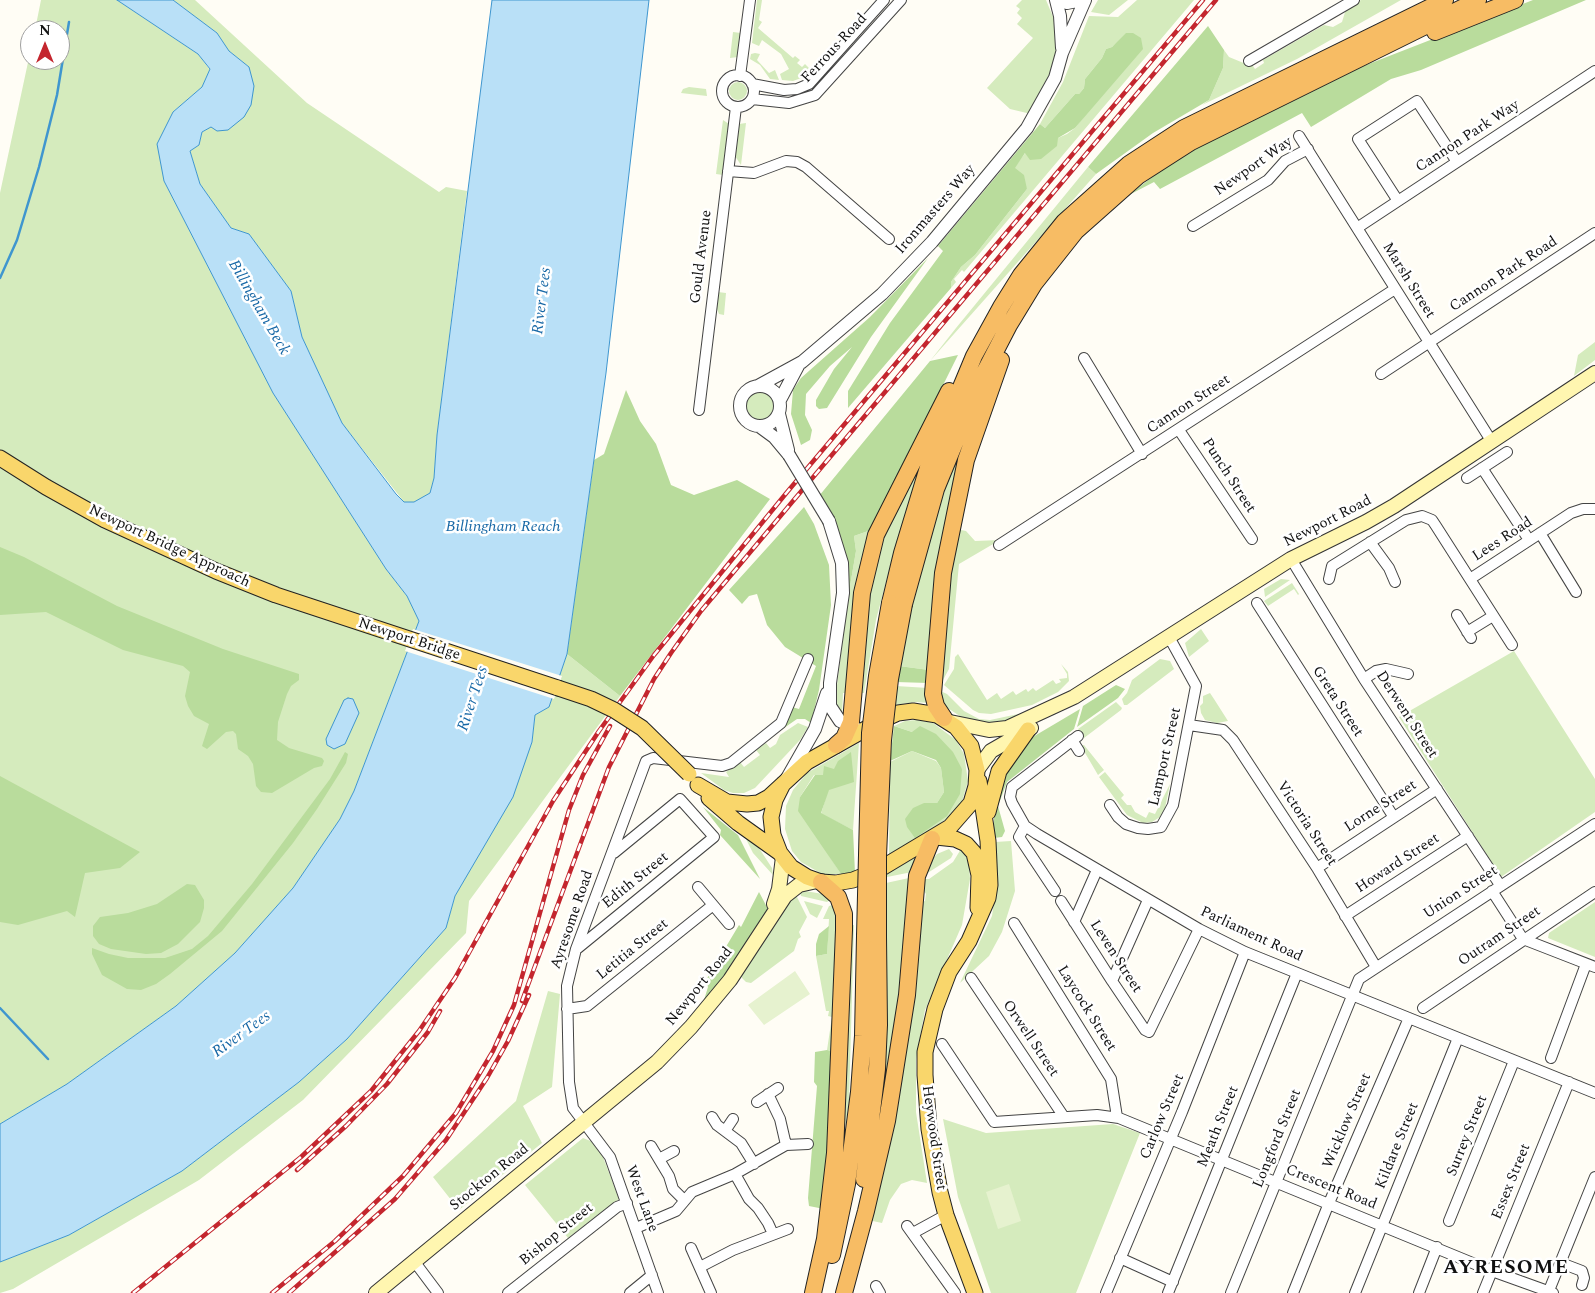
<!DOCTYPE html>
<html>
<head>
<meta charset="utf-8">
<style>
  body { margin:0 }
  #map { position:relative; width:1595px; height:1293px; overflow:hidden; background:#fffdf5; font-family:Spectral,serif }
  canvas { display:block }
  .north { position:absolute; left:20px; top:20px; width:50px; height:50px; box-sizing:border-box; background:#fff; border:1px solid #a0a0a0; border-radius:50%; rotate:0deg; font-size:14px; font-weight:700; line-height:20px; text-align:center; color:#111 }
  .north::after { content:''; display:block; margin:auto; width:18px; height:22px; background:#c4262e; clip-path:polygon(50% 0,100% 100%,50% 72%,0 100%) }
</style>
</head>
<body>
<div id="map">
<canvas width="1595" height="1293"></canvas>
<div class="north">N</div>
</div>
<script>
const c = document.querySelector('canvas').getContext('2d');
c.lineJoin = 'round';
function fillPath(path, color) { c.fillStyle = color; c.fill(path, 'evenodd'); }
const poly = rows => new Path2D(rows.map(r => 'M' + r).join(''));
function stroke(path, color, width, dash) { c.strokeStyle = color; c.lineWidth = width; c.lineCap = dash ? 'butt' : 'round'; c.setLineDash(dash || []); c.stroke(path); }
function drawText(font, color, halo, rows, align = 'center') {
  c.font = font + ' Spectral,serif'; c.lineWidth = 5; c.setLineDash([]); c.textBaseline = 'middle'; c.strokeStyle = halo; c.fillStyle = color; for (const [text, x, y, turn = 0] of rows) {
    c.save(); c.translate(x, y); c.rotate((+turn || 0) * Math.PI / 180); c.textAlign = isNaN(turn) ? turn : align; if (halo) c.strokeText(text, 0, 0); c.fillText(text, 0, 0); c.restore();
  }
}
fillPath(poly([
  [41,0,117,0,198,54,210,70,202,87,173,112,164,181,273,393,386,569,407,596,419,621,354,791,340,819,293,888,235,953,176,1006,67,1084,0,1124,0,193,30,53,30,60,60,60,60,30,35,30],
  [173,0,195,0,307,103,439,192,446,187,467,191,437,435,434,478,430,493,426,498,414,502,404,502,342,423,302,337,291,291,249,234,231,228,200,184,190,151,199,145,202,132,211,127,249,67,229,51,217,33],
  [757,0,762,0,759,20,762,22,758,28,793,58,795,56,800,60,797,63,802,67,805,64,811,70,804,77,793,81,782,80,780,74,789,69,781,54,762,40,759,46,752,43],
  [1022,0,1046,0,1059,31,1053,71,1031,114,1010,109,987,88,1033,38,1017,24,1022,18,1017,13,1020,9,1016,6],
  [1098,0,1128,0,1109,15,1091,12],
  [1137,0,1194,0,964,272,962,270,954,279,956,282,951,288,951,282,961,267,975,255,1027,189,1014,168,1026,152,1067,134,1075,128,1083,118,1119,41,1112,47,1106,49,1102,58,1085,79,1084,88,1079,94,1075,94,1045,128,1040,124,1063,82,1089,16,1118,17],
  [1361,0,1401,0,1297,59,1202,105,1209,100,1223,68,1224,50,1229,57,1246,64,1251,63,1255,69,1264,63,1263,60,1324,25,1333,27,1342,22,1346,9],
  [733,32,741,33,738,57,730,58],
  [755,53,760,54,757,60,769,73,775,70,779,80,770,79,760,65,750,59,751,54],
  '729 91a9 9 0 1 1 18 0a9 9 0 1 1-18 0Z',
  [689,87,706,89,707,96,681,93,683,89],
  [723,120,729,124,723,175,716,174],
  [746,123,741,165,735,156,739,124],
  [1088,167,1096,174,930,361,956,328],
  [718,292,726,293,724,315,719,314,717,309],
  [1595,342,1595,360,1574,376,1578,355],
  '745 406a15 15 0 1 1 30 0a15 15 0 1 1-30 0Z',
  [942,408,914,487,893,555,876,620,864,693,860,693,873,557],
  [975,413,929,670,899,666,922,560,939,503],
  [956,529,966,531,975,541,1000,540,959,564,949,669,943,680,939,682],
  [871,530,849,693,843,693,842,715,835,701,848,598,856,551,854,536],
  [1281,579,1290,580,1265,597,1264,589],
  [1292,583,1299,594,1298,595,1294,589,1268,606,1264,601],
  [1201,629,1209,641,1189,657,1185,643],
  [1514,651,1595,779,1595,812,1501,877,1399,717],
  [567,654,620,696,469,901,466,933,303,1100,199,1180,13,1289,0,1293,0,1262,69,1235,182,1171,299,1082,347,1039,397,983,446,928,455,896,532,742,535,715,549,707],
  [958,654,987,700,997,693,1001,699,1013,691,1016,695,1026,689,1028,692,1033,688,1036,691,1053,680,1056,684,1061,682,1059,679,1067,678,1067,674,1061,664,1068,672,1069,681,1058,692,1032,705,991,714,979,713,973,710,944,685,954,669,955,657],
  [1160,659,1170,661,1174,669,1127,705,1124,705,1122,699,1127,693,1132,680],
  [896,686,928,688,929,703,916,702,894,705],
  [938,690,947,694,964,711,979,719,990,720,1023,713,997,726,969,722,943,705],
  [1210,693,1214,699,1228,721,1217,723,1205,720,1201,713,1200,706,1203,703,1203,696],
  [1116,702,1122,708,1121,710,1084,738,1078,729],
  [917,720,933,723,956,740,964,754,968,781,961,805,954,813,926,834,889,855,890,762,912,751,936,761,941,768,944,792,937,803,924,803,915,837,962,769,912,732,894,726,905,721],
  [798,723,808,727,800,740,755,788,744,793,733,793,724,790,701,773,729,777,726,772,740,762,744,767,760,755,756,750,766,743,770,748,776,744,780,735],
  [859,743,853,830,821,814,834,769,823,775,814,775,800,797,830,857,841,874,822,874,801,862,792,851,785,829,786,806,793,790,807,773],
  [1084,745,1104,770,1098,775,1081,746],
  [1105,772,1124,795,1121,798,1127,805,1131,805,1135,812,1146,818,1149,812,1155,814,1170,784,1165,808,1160,817,1152,822,1143,823,1127,815,1099,777],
  [743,833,757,845,772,868,773,875,753,853],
  [1011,841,1015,891,1002,932,989,956,960,983,992,916,997,880,995,842],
  [949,849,953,854,951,858,926,874,931,861,937,854],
  [961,849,966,854,969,862,970,879,962,925,925,1010,916,1059,916,1112,927,1183,912,1180,901,1184,890,1200,882,1223,868,1220,920,903,925,901,926,894,923,889,924,879,929,879,953,862],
  [918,856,912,872,887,877,887,873],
  [909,878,907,958,885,1090,881,1089,886,1033,886,883],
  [805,891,823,894,832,899,827,902,801,896,800,892],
  [795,893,807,917,799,932,801,937,798,939,794,951,751,983,746,982,742,978,741,974],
  [804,901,823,906,817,918,810,914],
  [1595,902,1595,957,1548,938,1549,933],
  [836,904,840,914,835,1052,827,1050,832,1017,828,1016,829,1011,826,1011,816,956,827,954,829,919,823,919,829,906],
  [854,925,849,1102,843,1139,850,926],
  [548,991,560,994,552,1087,523,1106,542,1143,459,1210,433,1177,516,1101],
  [943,1119,986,1133,1113,1124,1140,1133,1076,1293,991,1293,958,1197],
  [583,1138,598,1144,619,1199,568,1238,525,1185]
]), '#d5ebbd');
fillPath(poly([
  [1533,0,1586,0,1421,70,1391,79,1311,127,1302,113,1160,189,1154,182,1129,195,1160,171,1207,142,1343,74],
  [1208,26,1224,50,1223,68,1209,100,1153,133,1096,174,1088,167],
  [1126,33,1133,33,1141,38,1143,49,1075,128,1058,138,1057,146,1041,159,1030,160,1025,153,1015,168,1024,175,1027,189,975,255,961,267,951,282,951,288,848,408,848,391,890,323,943,251,938,246,1040,124,1045,128,1075,94,1079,94,1084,88,1085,79,1102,58,1106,49,1112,47],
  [928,258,871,337,827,408,819,409,816,406,816,400,834,369,852,347,830,366,806,394,805,415,812,430,810,440,801,445,791,414,793,390,801,378,870,317],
  [958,355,871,530,854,536,856,551,848,598,819,496,930,361],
  [626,390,640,421,656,444,671,485,694,495,737,480,770,499,620,696,567,654,594,460,604,454],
  [804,507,814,524,829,565,831,605,819,690,811,723,805,719,797,719,784,728,792,707,799,709,816,666,785,647,767,625,757,594,749,596,742,604,729,590],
  [0,547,24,557,117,606,223,649,299,674,299,680,291,686,287,694,278,722,277,740,289,748,322,758,324,761,322,766,314,768,272,793,261,792,256,786,253,764,248,756,238,749,236,734,233,731,226,732,207,749,202,746,209,724,194,716,188,706,185,696,190,672,183,666,123,650,46,612,0,615],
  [899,666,929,670,928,683,896,682],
  [1116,685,1125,689,1118,698,1077,727,1083,706],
  [1080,709,1074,729,1007,782,998,806,1005,831,1002,837,994,838,994,813,998,787,1026,741],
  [894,726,912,732,920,726,936,734,953,752,962,769,960,794,947,816,915,838,907,827,905,819,913,808,924,803,937,803,944,792,941,768,936,760,912,751,890,761],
  [345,752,348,754,346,763,317,809,293,843,222,931,170,974,156,984,141,990,127,989,102,975,92,954,92,948,109,954,128,958,165,958,192,949,208,936,252,884,330,779],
  [851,752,854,782,829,790,821,813,853,830,855,873,841,874,798,811,800,797,815,775,823,775,824,766,834,769,838,761],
  [0,776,140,852,120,868,85,873,75,917,67,911,18,925,0,922],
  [703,807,738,835,760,879,720,835,721,830],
  [187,884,195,885,204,900,204,908,200,922,178,944,161,953,146,954,111,949,99,944,93,936,93,926,100,917,128,913,157,904],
  [759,892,769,911,742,956,704,1000,708,987,706,980,739,925,741,927],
  [829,926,827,954,816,956,816,944,819,934],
  [827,1050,835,1052,824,1209,809,1206,808,1198,817,1086,814,1082,815,1052]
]), '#b9dc9c');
fillPath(poly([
  [795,971,810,994,764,1025,748,1005],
  [1009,1184,1021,1221,998,1229,986,1192]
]), '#e6f2cf');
const water = poly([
  [117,0,173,0,217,33,229,51,249,67,254,86,251,105,244,117,228,130,217,131,211,127,202,132,199,145,190,151,200,184,231,228,249,234,291,291,302,337,342,423,396,494,404,502,414,502,430,493,434,478,437,435,492,0,649,0,606,373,567,654,549,707,535,715,532,742,513,797,455,896,446,928,347,1039,299,1082,182,1171,69,1235,0,1262,0,1124,67,1084,176,1006,235,953,293,888,340,819,354,791,419,621,407,596,386,569,273,393,164,181,157,144,173,112,202,87,210,69,198,54,117,0],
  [348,698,353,699,359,713,345,744,334,749,327,745,326,739,344,700,348,698]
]);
fillPath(water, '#b9e0f7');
stroke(water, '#3f96cf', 1);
fillPath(poly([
  [413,629,562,676,554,699,405,651]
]), '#fffdf5');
stroke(poly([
  [0,278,17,240,39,167,57,95,69,22],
  [0,1008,48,1059]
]), '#3f96cf', 2.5);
const minor = poly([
  [1249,61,1354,0],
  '722 91a16 16 0 1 1 32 0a16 16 0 1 1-32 0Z',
  [740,76,750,0],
  [752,84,784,90,797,89,809,84,884,0],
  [752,99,789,103,815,95,901,0],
  [1299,136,1492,442],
  [728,171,754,173,786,161,797,162,806,167,889,239],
  [1398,201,1358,139,1417,101,1457,162],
  [1193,226,1268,180,1285,161,1308,149],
  [1357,228,1595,71],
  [1084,358,1142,454],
  [1381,374,1595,233],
  [699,410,736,107],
  [1179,430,1252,539],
  [1482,468,1529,540],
  [1467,478,1507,452],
  [1540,533,1576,592],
  [1370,542,1389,568,1395,582],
  [999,545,1395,289],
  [1291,559,1364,679,1500,885],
  [1329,579,1332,566,1406,520,1422,516,1432,520,1436,526,1512,645],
  [1470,579,1571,513,1583,509,1595,509],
  [1257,603,1393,816],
  [1457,615,1471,638],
  [1467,632,1493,616],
  [1364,679,1376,671,1386,669,1408,674],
  [1189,725,1223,730,1233,740,1317,868,1376,967],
  [1078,736,1012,787,1010,797,1012,803,1025,826,1037,834,1199,929,1245,952,1595,1093],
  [1072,740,1079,751],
  [1110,805,1118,817,1126,824,1138,828,1148,829,1161,827,1173,805,1196,686,1169,637],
  [1025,826,1019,837,1055,891],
  [1317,868,1437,789],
  [698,887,729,924],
  [1492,891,1523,939,1595,967],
  [1061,901,1112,981,1145,1030,1149,1032,1199,929],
  [1345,916,1468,836],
  [1074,922,1097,870],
  [1014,923,1111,1079,1117,1117],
  [578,948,714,837,680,799,614,853],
  [971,978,1064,1117],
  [1112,981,1148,900],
  [1423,1008,1595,892],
  [567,1009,587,1006,713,905],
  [942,1044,994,1122,1097,1115,1119,1118,1492,1271,1553,1293],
  [1551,1058,1586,964],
  [757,1102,778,1088],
  [712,1117,717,1125,741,1143,754,1164],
  [725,1131,733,1119],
  [786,1145,808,1144],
  [651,1146,669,1176,673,1189,684,1200],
  [659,1159,674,1151],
  [735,1174,749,1199,758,1208,768,1223,773,1234],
  [1449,1221,1514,1061],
  [907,1226,955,1293],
  [636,1228,676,1211,692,1192,735,1174,786,1145,780,1119,768,1094],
  [913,1233,946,1215],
  [691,1248,711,1293],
  [1120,1258,1173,1282],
  [414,1261,438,1293],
  [1561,1263,1582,1271,1584,1278,1582,1285],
  [700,1267,733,1250,788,1229],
  [876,1286,880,1293],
  [508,1293,617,1207,627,1203],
  [630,1293,652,1275],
  [658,1293,610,1157,573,1108,569,1082,567,986,576,949,646,761,653,758,722,766,731,763,781,723,808,659],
  [1106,1293,1182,1112,1245,952],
  [1168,1293,1297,973],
  [1231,1293,1359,979,1595,824],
  [1293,1293,1329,1203,1409,1018],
  [1355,1293,1458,1038],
  [1419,1293,1437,1247],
  [1483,1293,1569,1082],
  [1548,1293,1595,1177]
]);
const tertiary = poly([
  [1056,0,1060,16,1062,48],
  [1058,0,1067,3,1082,0],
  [758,386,802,362,882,294,932,242,1027,128,1055,78,1062,53,1085,0],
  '740 406a20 20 0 1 1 40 0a20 20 0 1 1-40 0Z',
  [780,400,798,366],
  [779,414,788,450],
  [759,426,774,437,789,455],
  [829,521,842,563,843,593,830,683,830,706,840,721,857,729],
  [786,780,815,729,827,693]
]);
const secondary = poly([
  [950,722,989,730,1007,728,1074,697,1291,559,1366,522,1394,506,1595,373],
  [977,770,991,751,1031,728],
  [774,904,779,889,783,857],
  [376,1293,657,1062,691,1027,730,980,785,896,799,885,817,881]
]);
const primary = poly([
  [0,458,46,487,105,520,216,571,276,595,558,688],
  [698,785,727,802,747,804,758,803,769,797,807,762,878,722,898,713,913,711,937,715,956,727,971,746,977,770,976,786,971,803,950,827,880,869,853,880,836,883,821,882,807,877,791,867,780,853,773,835,771,817,775,800,783,784],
  [709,798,738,823,780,853],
  [988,812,999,771,1028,730],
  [936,837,955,839,966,844,974,853,979,875,978,908],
  [975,1293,946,1215,940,1192,929,1129,925,1075,925,1052,935,1009,949,972,969,941,988,898,990,885,988,841,979,781]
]);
const trunk = poly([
  [1435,32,1515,0],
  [890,603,902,553,929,464,974,356,1001,307,1021,275,1064,222,1129,164,1184,128,1445,0],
  [904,604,936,489,982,377,1009,325,1034,284,1076,231,1138,176,1191,142,1478,0],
  [944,718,936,706,933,694,943,573,966,460,1001,360],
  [836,745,844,738,851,722,862,593,876,535,949,391],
  [864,1179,877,1069,879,1025,878,937],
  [832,1255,847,1184,859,1092,863,1036,865,936],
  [813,1293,825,1239,835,1153,844,930,844,914,838,897,821,882],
  [844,1293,866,1211,887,1121,907,995,917,876,932,839]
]);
stroke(minor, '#444', 12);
stroke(tertiary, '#444', 14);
stroke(secondary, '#333', 16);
stroke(primary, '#222', 17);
stroke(trunk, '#222', 18);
stroke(minor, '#fff', 10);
stroke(tertiary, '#fff', 12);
stroke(secondary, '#fff6b0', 14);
stroke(primary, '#f9d66b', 15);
stroke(trunk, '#f7bc64', 16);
const rail = poly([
  [522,1001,609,767,654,679,671,653,701,611,793,501,1216,0],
  [297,1170,346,1126,387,1084,428,1032,440,1011],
  [133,1293,301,1157,371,1091,419,1031,455,978,553,801,599,731,654,655,788,491,1203,0],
  [272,1293,335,1241,403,1176,456,1113,493,1051,514,1005,569,810,583,775,610,726],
  [289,1293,395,1199,446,1140,487,1078,508,1041,529,995]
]);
stroke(rail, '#c4262e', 4.5);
stroke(rail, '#fff', 2.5, [8]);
const tertiaryBridge = poly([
  [789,455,829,521]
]);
const primaryBridge = poly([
  [558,688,591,699,614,710,642,728,689,774]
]);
const trunkBridge = poly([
  [865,936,870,733,877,676,890,603],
  [878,937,878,856,883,740,890,679,904,604]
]);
stroke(tertiaryBridge, '#444', 14, []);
stroke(primaryBridge, '#222', 17, []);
stroke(trunkBridge, '#222', 18, []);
stroke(tertiaryBridge, '#fff', 12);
stroke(primaryBridge, '#f9d66b', 15);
stroke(trunkBridge, '#f7bc64', 16);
drawText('15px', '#111', '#fff', [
  ["Ferrous Road",835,49,-47],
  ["Cannon Park Way",1468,137,-33],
  ["Newport Way",1254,167,-35],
  ["Ironmasters Way",936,210,-49],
  ["Gould Avenue",702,257,-83],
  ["Cannon Park Road",1504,275,-33],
  ["Marsh Street",1408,281,58],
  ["Cannon Street",1189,405,-33],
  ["Punch Street",1228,476,57],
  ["Newport Road",1328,522,-27],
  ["Lees Road",1503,540,-33],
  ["Newport Bridge Approach",169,547,25],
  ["Newport Bridge",409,640,18],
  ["Greta Street",1337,702,57],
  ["Derwent Street",1406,715,57],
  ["Lamport Street",1166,757,-77],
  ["Lorne Street",1381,807,-33],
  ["Victoria Street",1306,824,57],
  ["Howard Street",1398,864,-33],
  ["Edith Street",636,881,-39],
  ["Union Street",1461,893,-33],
  ["Ayresome Road",573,920,-71],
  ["Parliament Road",1251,935,25],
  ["Outram Street",1500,937,-34],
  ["Letitia Street",633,950,-39],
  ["Leven Street",1115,957,57],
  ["Newport Road",700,987,-51],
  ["Laycock Street",1086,1009,58],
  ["Orwell Street",1030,1039,56],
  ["Carlow Street",1163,1117,-67],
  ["Wicklow Street",1348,1121,-67],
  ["Meath Street",1219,1127,-68],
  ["Surrey Street",1468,1136,-68],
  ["Heywood Street",933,1138,82],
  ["Longford Street",1278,1139,-68],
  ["Kildare Street",1398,1146,-68],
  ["Stockton Road",490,1178,-39],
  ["Essex Street",1512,1182,-68],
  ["Crescent Road",1331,1188,22],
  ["West Lane",641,1199,70],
  ["Bishop Street",557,1235,-39]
]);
drawText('italic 16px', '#1768a6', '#fff', [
  ["River Tees",543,301,-83],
  ["Billingham Beck",258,308,60],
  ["Billingham Reach",503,528],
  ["River Tees",474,699,-72],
  ["River Tees",242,1035,-36]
]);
c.letterSpacing = '1px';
drawText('bold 20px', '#111', '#fff', [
  ["AYRESOME",1506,1269]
]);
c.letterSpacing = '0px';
</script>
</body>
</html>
